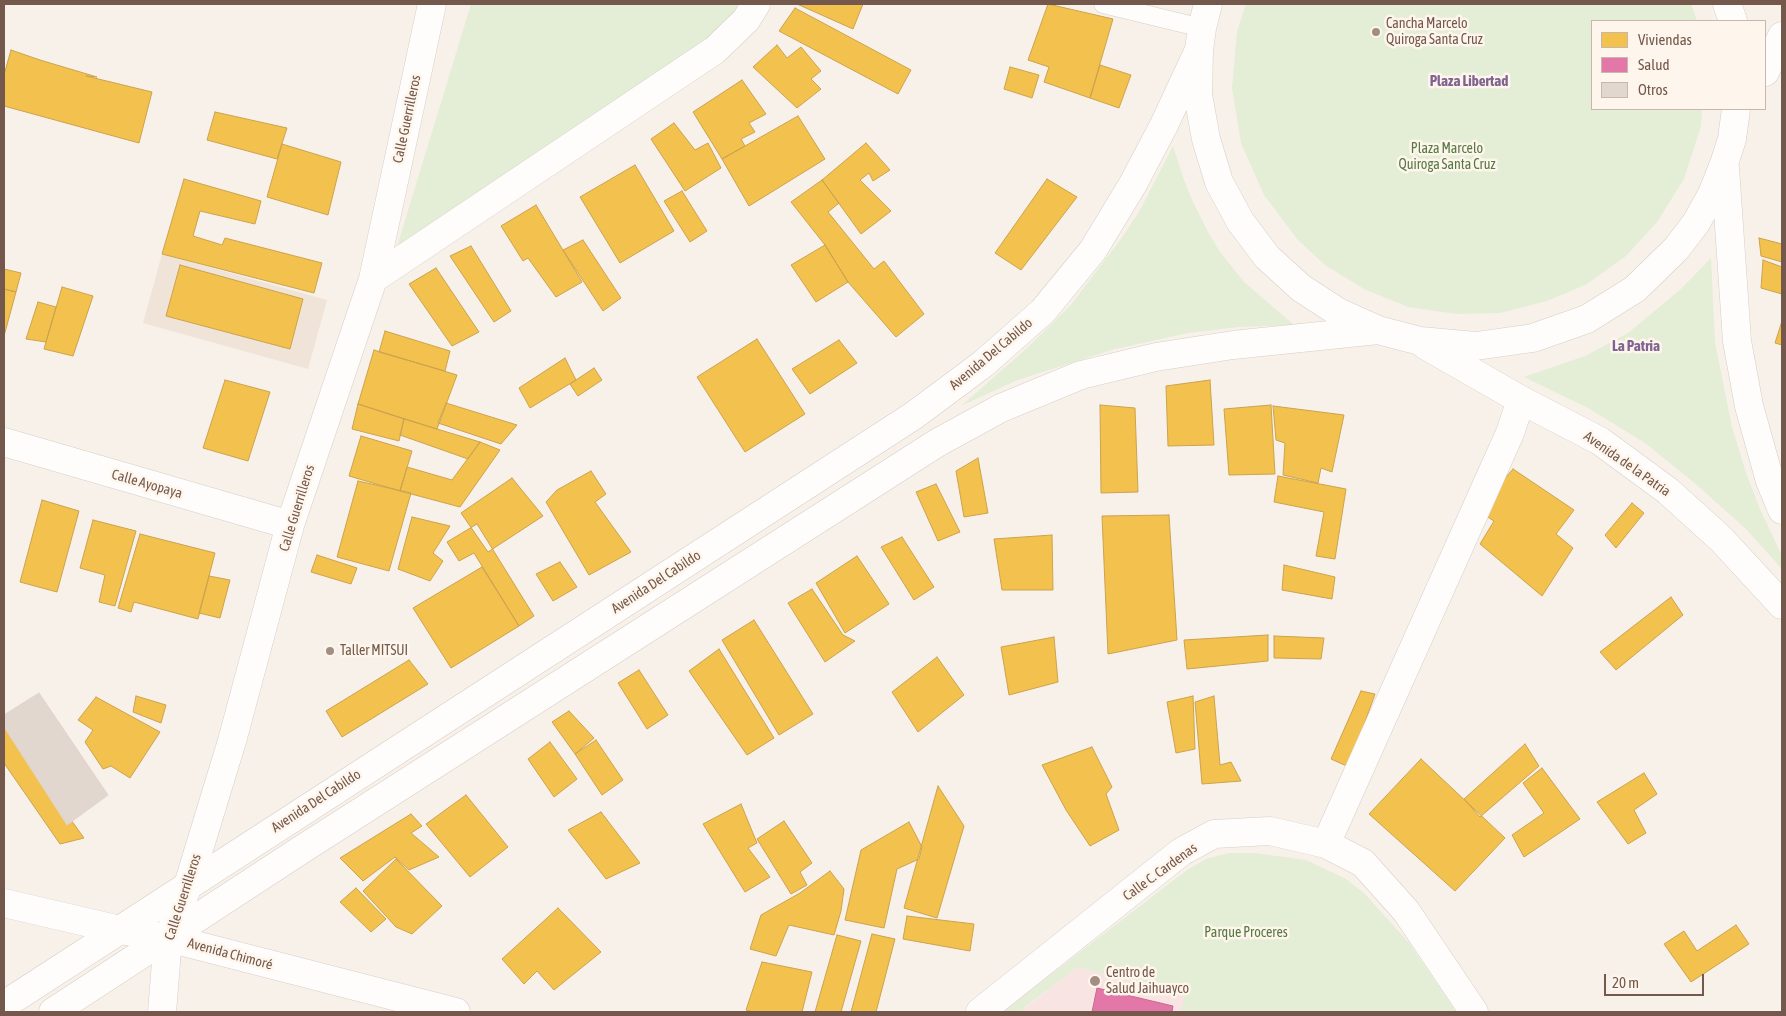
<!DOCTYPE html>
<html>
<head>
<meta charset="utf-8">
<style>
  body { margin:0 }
  #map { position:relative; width:1786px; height:1016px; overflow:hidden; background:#f7f1ea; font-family:"Asap Condensed",sans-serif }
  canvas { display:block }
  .frame { position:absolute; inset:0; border:5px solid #74584b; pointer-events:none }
  .legend { position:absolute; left:1591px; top:20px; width:175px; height:90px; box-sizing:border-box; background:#fef6ec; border:1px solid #c7b7ac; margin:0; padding:6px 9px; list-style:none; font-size:15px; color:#74584b }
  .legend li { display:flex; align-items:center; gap:10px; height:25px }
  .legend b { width:25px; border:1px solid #c7b7ac }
  .scale { position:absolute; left:1604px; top:974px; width:100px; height:22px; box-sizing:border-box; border:2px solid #74584b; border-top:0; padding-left:6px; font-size:15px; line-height:18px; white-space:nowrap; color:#74584b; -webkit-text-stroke:4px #fef6ec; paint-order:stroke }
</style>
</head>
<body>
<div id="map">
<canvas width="1786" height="1016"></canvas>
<div class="frame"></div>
<ul class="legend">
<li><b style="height:14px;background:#f2c14e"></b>Viviendas</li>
<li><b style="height:14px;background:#e377a8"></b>Salud</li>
<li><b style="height:14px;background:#e1d7cf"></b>Otros</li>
</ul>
<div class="scale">20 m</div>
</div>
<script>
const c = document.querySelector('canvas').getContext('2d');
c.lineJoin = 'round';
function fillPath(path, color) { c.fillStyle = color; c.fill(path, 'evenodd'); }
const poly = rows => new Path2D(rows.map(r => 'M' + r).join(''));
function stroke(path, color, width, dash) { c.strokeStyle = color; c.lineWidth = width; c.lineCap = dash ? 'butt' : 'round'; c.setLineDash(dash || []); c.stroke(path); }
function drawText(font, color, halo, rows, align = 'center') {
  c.font = font + ' "Asap Condensed",sans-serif'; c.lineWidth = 5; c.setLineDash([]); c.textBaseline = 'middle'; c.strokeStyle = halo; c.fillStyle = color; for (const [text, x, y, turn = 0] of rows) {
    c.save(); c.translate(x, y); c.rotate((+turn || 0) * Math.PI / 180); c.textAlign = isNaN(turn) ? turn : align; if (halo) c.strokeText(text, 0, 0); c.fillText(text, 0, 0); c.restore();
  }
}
fillPath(poly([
  [162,254,327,300,308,369,143,323]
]), '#f0e4d8');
fillPath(poly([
  [1078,967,1186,995,1181,1012,1024,1012,1025,1008]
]), '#f8e4e3');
fillPath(poly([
  [471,4,741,4,730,20,705,41,397,247],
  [1246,4,1691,4,1697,21,1592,21,1592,109,1702,109,1701,126,1684,179,1657,222,1626,256,1587,284,1547,301,1500,313,1457,314,1408,307,1364,289,1325,265,1298,240,1264,195,1241,143,1232,88,1237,32],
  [1173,146,1184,180,1193,202,1208,232,1220,252,1244,282,1294,325,1239,327,1188,333,1111,350,1015,381,961,406,1025,350,1070,306,1121,239,1139,212],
  [1711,258,1715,343,1732,427,1746,473,1760,509,1782,556,1782,569,1747,530,1697,485,1645,443,1588,408,1524,377,1585,356,1628,333,1681,289],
  [1229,853,1254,853,1306,860,1346,879,1365,894,1409,943,1456,1012,1181,1012,1185,995,1078,967,1025,1007,1024,1012,1002,1012,1187,870,1206,859]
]), '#e4edd5');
const homes = poly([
  [797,4,863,4,853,29,797,4],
  [1048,4,1113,19,1090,98,1044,82,1049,67,1028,60,1048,4],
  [795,8,911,70,898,94,779,31,795,8],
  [777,45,787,58,801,47,821,71,811,79,821,89,797,108,753,67,777,45],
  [11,50,40,60,97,77,86,76,152,92,139,143,4,106,4,75,11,50],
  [1100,65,1131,75,1119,108,1090,98,1100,65],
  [1010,67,1039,75,1032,98,1004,89,1010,67],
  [742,80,766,114,749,123,755,132,741,139,745,146,722,159,693,112,742,80],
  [215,112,287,128,277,159,207,140,215,112],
  [798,116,825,159,749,206,722,159,798,116],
  [674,123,695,150,708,143,721,168,685,191,651,139,674,123],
  [866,143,890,170,873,181,869,173,860,180,891,211,861,234,822,180,866,143],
  [282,144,341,162,328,215,267,197,282,144],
  [635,165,674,231,620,263,580,197,635,165],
  [184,179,261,201,255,224,200,211,193,236,222,245,225,238,322,263,314,293,162,254,184,179],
  [1047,179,1077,197,1021,270,995,253,1047,179],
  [822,180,839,203,828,212,874,269,884,261,924,314,896,337,848,282,825,245,791,202,822,180],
  [682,191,707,231,690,242,664,201,682,191],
  [536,205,582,282,556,297,528,258,523,261,501,226,536,205],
  [1759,238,1782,244,1782,262,1761,256,1759,238],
  [583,240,621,298,603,311,563,250,583,240],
  [825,245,848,282,816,302,791,265,825,245],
  [471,246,511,311,494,322,450,256,471,246],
  [1763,260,1782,267,1782,294,1761,288,1763,260],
  [180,265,303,299,290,349,166,316,180,265],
  [436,268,479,332,452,346,409,284,436,268],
  [4,269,21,273,16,292,4,289,4,269],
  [62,287,93,296,73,356,44,349,62,287],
  [4,289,16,292,4,336,4,289],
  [38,302,56,307,46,342,26,339,38,302],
  [1782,321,1782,345,1775,343,1782,321],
  [385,331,450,351,445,371,379,352,385,331],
  [757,339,805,414,745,452,697,377,757,339],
  [839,340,857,363,810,394,792,369,839,340],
  [374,350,457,375,437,429,358,404,374,350],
  [565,358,576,380,530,408,519,388,565,358],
  [594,368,602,380,578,396,570,384,594,368],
  [225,380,270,392,248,461,203,448,225,380],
  [1210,380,1214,445,1168,446,1166,386,1210,380],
  [446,403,517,425,501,444,438,423,446,403],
  [358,404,404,419,399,441,352,429,358,404],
  [1100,405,1135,408,1138,492,1101,493,1100,405],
  [1271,405,1275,474,1229,475,1224,409,1271,405],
  [1273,406,1344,415,1332,472,1321,468,1318,483,1283,475,1285,443,1276,440,1273,406],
  [404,419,437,429,480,442,468,459,400,435,404,419],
  [361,436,412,451,400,491,349,476,361,436],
  [480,442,500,450,460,507,400,491,407,467,452,480,480,442],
  [978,458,988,513,964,517,956,471,978,458],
  [1513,469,1574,510,1556,534,1573,548,1542,596,1480,544,1494,521,1477,510,1513,469],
  [591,471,606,494,595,502,631,552,589,575,546,502,557,490,591,471],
  [1278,476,1346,489,1335,559,1316,556,1324,512,1274,502,1278,476],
  [512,478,543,516,488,552,461,513,512,478],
  [358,481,411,493,389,571,337,557,358,481],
  [936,484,960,532,938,541,916,492,936,484],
  [42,500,79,511,57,592,20,582,42,500],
  [1632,503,1644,513,1616,548,1605,535,1632,503],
  [1169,515,1177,640,1108,654,1102,516,1169,515],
  [412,517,450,526,433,553,443,561,430,581,398,569,412,517],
  [93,520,136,531,115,606,99,602,105,575,80,568,93,520],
  [477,524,534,616,519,626,474,553,459,561,447,542,477,524],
  [140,534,215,553,198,619,134,602,131,612,118,608,140,534],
  [1052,535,1053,590,1002,590,994,539,1052,535],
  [902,537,934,587,914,600,881,547,902,537],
  [317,555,357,568,351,584,311,572,317,555],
  [857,556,889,604,845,633,816,583,857,556],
  [560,562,577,587,553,601,536,574,560,562],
  [1284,565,1335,577,1332,599,1282,590,1284,565],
  [482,567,519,626,451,668,413,608,482,567],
  [209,576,230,580,220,618,199,613,209,576],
  [812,589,843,635,855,641,825,662,788,603,812,589],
  [1671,597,1683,615,1616,670,1600,652,1671,597],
  [754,620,813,714,779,735,722,640,754,620],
  [1268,635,1268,661,1187,669,1184,640,1268,635],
  [1274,636,1324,638,1321,659,1274,658,1274,636],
  [1054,637,1058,682,1009,695,1001,647,1054,637],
  [719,649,774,738,747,755,689,671,719,649],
  [937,657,964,695,918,732,892,692,937,657],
  [409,660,428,684,342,737,326,711,409,660],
  [639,670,668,715,647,729,618,683,639,670],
  [1361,691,1375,694,1349,767,1331,759,1361,691],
  [136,696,166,705,161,723,133,712,136,696],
  [1193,696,1195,749,1176,753,1167,702,1193,696],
  [1214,696,1220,765,1231,762,1241,781,1202,784,1195,702,1214,696],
  [96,697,160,732,130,778,111,766,103,769,85,742,93,730,78,720,96,697],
  [569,711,594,738,575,754,552,722,569,711],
  [4,727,84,838,60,844,4,763,4,727],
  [596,740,623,780,602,795,575,754,596,740],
  [550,742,577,779,554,797,528,759,550,742],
  [1525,744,1539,766,1480,817,1464,799,1525,744],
  [1092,747,1112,787,1106,794,1119,830,1090,846,1066,810,1042,765,1092,747],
  [1421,759,1505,838,1455,891,1369,814,1421,759],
  [1542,768,1580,819,1524,857,1512,835,1544,813,1523,783,1542,768],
  [1644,773,1657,794,1634,810,1646,833,1628,844,1597,802,1644,773],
  [938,786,964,826,937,918,904,908,938,786],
  [466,795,508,847,470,877,426,824,466,795],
  [741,804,757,843,748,848,770,877,745,892,703,824,741,804],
  [601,812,640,863,606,879,568,830,601,812],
  [411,814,422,826,411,833,439,857,409,870,395,857,363,881,340,858,411,814],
  [784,821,812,863,800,872,807,885,791,894,757,839,784,821],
  [909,822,922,847,919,859,897,869,884,928,845,920,861,850,909,822],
  [396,859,442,906,412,934,396,927,363,891,396,859],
  [830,871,844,889,841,911,834,935,789,925,776,956,750,949,761,915,800,893,830,871],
  [356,888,386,919,371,932,340,902,356,888],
  [558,908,601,952,554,990,537,971,524,984,502,959,558,908],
  [907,916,974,924,970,951,903,939,907,916],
  [1736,925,1749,944,1691,982,1664,944,1684,931,1697,951,1736,925],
  [872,934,895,939,876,1012,851,1012,872,934],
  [837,935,861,941,841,1012,815,1012,837,935],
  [762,962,812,972,802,1012,753,1012,746,1010,762,962]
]);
fillPath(homes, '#f2c14e');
stroke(homes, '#cca24d', 1);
const health = poly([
  [1097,988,1173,1006,1172,1012,1092,1012,1097,988]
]);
fillPath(health, '#e377a8');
stroke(health, '#c26e8c', 1);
const building = poly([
  [39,693,108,795,67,825,4,727,4,715,39,693]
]);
fillPath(building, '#e1d7cf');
stroke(building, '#dfd4cd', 1);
const lane = poly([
  [1103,4,1202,28]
]);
const street = poly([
  [373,279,715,50,746,20,756,4],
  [4,442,290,525],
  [1326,844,1510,433,1521,400],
  [4,903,120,930,168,938,456,1012],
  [162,1012,168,938,188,885,232,741,290,525,373,279,432,4],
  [980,1012,1181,852,1214,834,1270,831,1326,844,1363,863,1406,911,1474,1012]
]);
const secondary = poly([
  [1208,4,1202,28,1199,50,1198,95,1206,139,1219,182,1240,221,1267,257,1301,288,1338,312,1378,330,1420,341,1476,346,1533,338,1587,319,1635,289,1676,249,1696,223,1712,194,1724,164,1732,139,1736,109],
  [1727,4,1733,21],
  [1765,72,1782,36],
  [1725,168,1737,341,1749,406,1770,481,1782,510],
  [1425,345,1521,400,1600,441,1668,491,1721,539,1782,605],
  [4,1005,913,416,983,364,1043,311,1093,250,1133,184,1164,125,1199,50],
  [53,1012,304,848,937,443,1001,408,1081,375,1156,357,1233,345,1378,330]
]);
stroke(lane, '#d6cec7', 19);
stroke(street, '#d6cec7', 29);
stroke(secondary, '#d6cec6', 29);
stroke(lane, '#fefdfc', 18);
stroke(street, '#fefdfc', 28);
stroke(secondary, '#fefdfc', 28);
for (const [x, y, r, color] of [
  [1376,32,5,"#a28e83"],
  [330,651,5,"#a28e83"],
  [1095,981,6,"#a28e83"]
]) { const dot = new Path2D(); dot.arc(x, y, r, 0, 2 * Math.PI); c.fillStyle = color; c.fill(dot); stroke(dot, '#fef6ec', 2); }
drawText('14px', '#74584b', '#fef6ec', [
  ["Cancha Marcelo",1386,24],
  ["Quiroga Santa Cruz",1386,40],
  ["Taller MITSUI",340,651],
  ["Centro de",1106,973],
  ["Salud Jaihuayco",1106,989]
], 'left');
drawText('14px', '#74584b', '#fef6ec', [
  ["Calle Guerrilleros",407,119,-78],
  ["Avenida Del Cabildo",991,354,-40],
  ["Avenida de la Patria",1627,464,35],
  ["Calle Ayopaya",147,484,16],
  ["Calle Guerrilleros",297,508,-73],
  ["Avenida Del Cabildo",656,582,-33],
  ["Avenida Del Cabildo",316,801,-33],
  ["Calle C. Cardenas",1160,872,-36],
  ["Calle Guerrilleros",183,897,-72],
  ["Avenida Chimoré",230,954,15]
]);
drawText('14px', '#557943', '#fef6ec', [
  ["Plaza Marcelo",1447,149],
  ["Quiroga Santa Cruz",1447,165],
  ["Parque Proceres",1246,933]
]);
drawText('bold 15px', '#7f6390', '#fef6ec', [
  ["Plaza Libertad",1469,81],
  ["La Patria",1636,346]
]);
</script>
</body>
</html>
